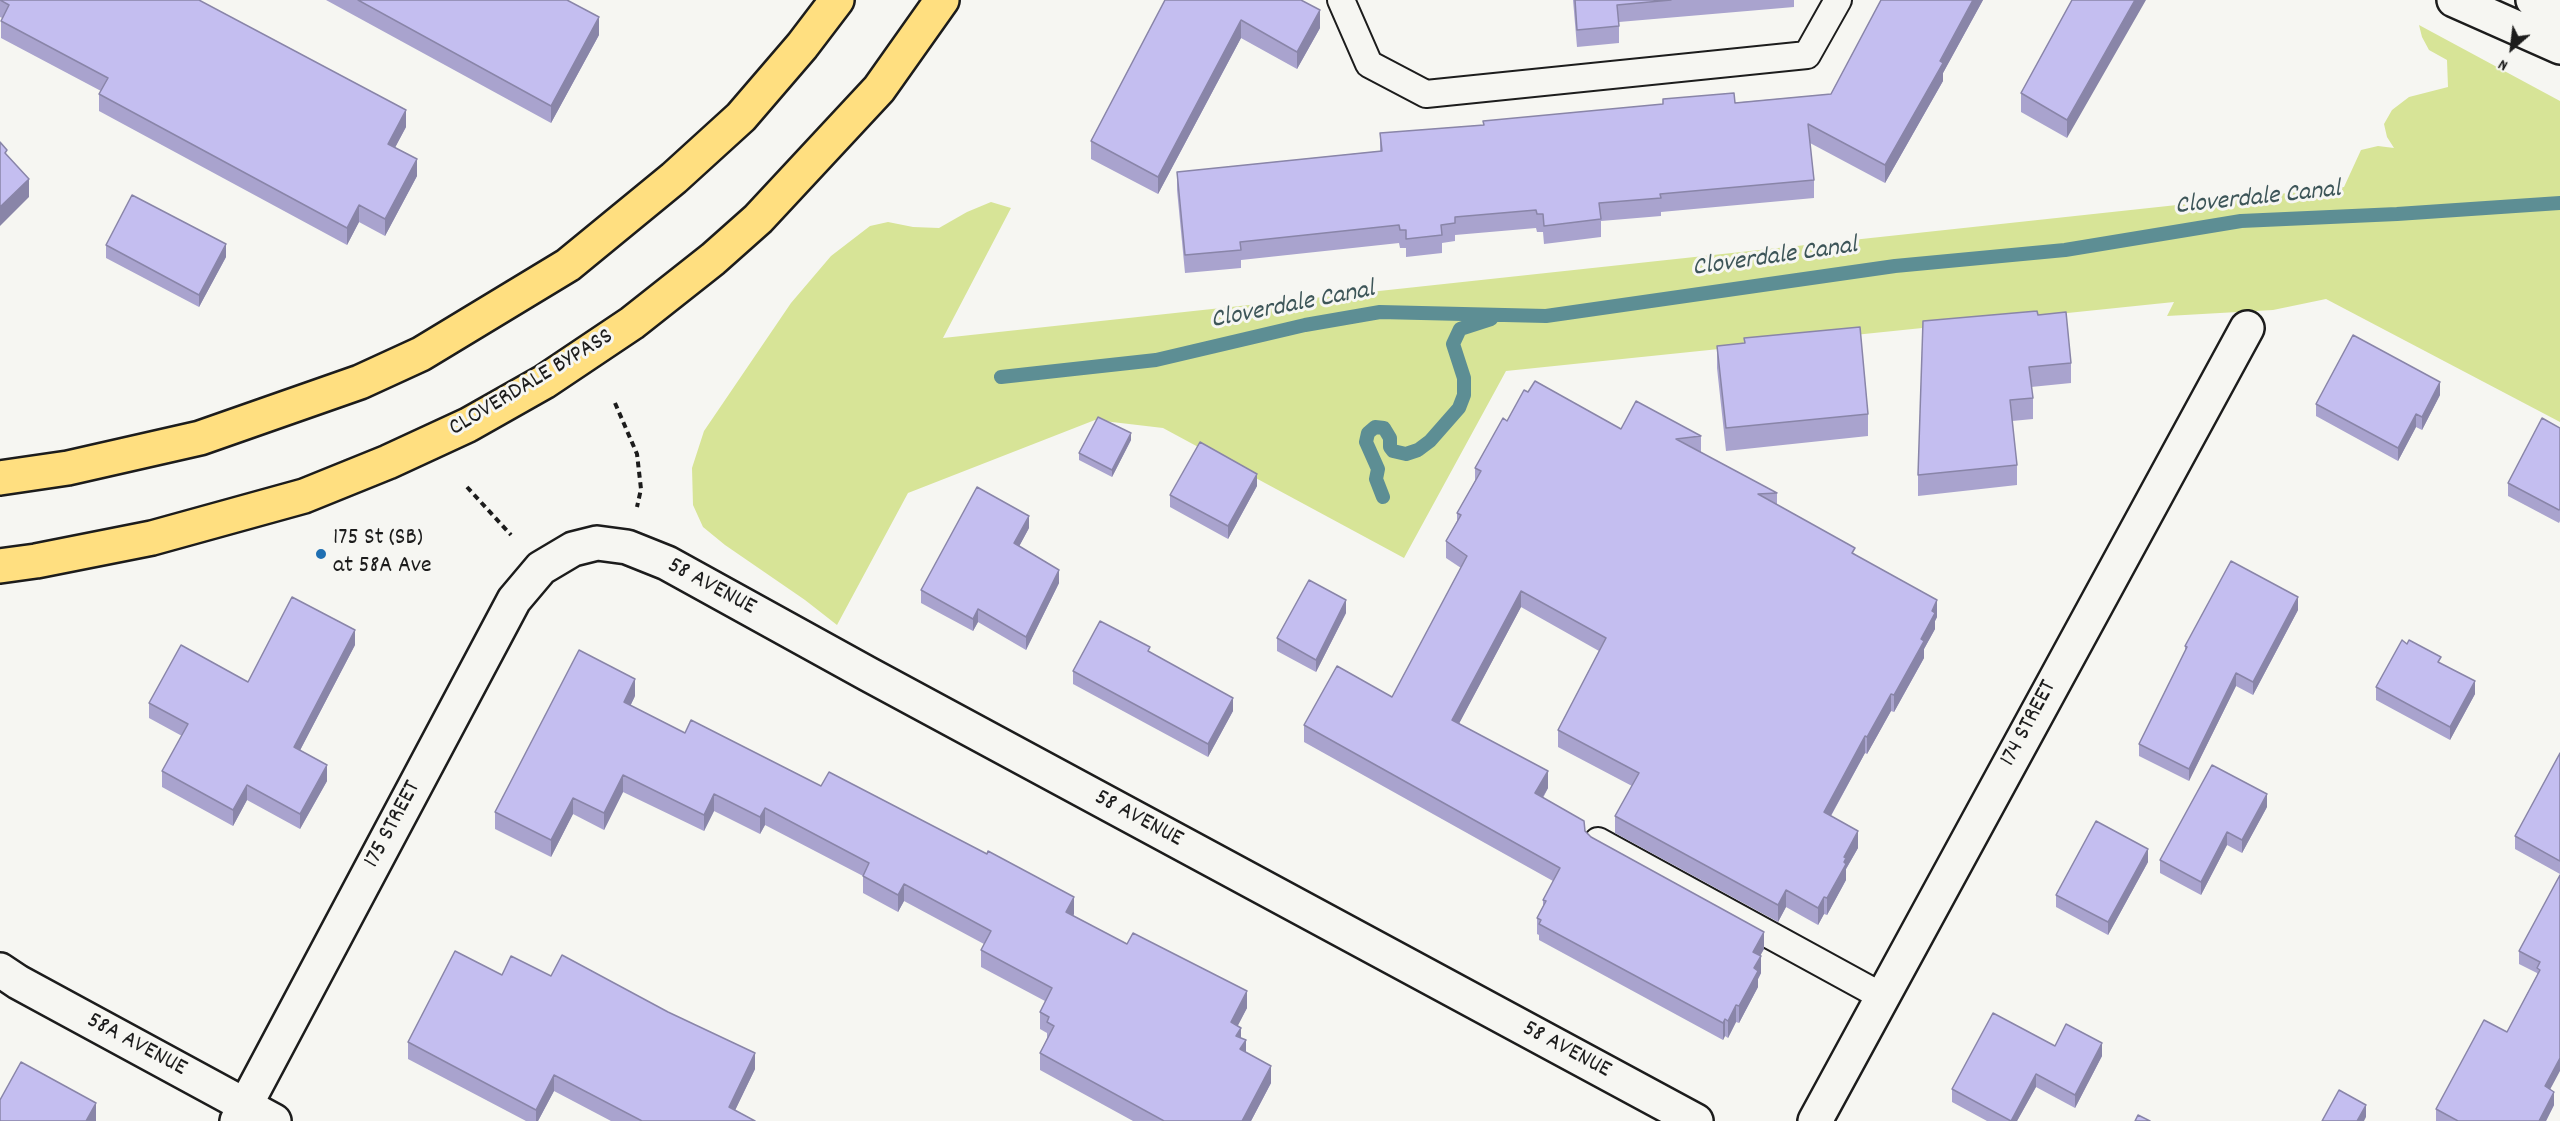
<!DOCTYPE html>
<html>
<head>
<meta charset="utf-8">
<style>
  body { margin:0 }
  #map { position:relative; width:2560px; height:1121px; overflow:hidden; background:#f6f6f2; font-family:Dekko,sans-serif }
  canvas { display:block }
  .north { position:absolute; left:2482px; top:18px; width:60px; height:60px; -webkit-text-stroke:4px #f6f6f2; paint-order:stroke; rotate:208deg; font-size:16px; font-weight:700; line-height:24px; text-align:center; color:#1c1c1c }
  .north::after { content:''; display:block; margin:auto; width:21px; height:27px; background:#1c1c1c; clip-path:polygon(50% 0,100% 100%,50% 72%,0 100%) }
</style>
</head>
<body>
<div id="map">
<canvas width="2560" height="1121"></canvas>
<div class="north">N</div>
</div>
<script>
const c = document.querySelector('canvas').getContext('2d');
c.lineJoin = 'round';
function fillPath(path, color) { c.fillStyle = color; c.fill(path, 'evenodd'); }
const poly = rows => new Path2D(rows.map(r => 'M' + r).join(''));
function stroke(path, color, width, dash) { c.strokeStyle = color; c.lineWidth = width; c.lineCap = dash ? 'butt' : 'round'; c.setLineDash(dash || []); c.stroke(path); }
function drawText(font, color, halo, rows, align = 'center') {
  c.font = font + ' Dekko,sans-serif'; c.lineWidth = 6; c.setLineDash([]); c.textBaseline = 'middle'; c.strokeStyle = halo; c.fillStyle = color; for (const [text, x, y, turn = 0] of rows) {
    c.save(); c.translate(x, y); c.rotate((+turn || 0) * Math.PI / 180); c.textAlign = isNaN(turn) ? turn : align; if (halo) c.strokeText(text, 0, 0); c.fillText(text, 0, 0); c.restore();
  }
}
fillPath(poly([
  [2419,25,2560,101,2560,422,2326,299,2273,310,2167,316,2174,302,1506,371,1404,558,1163,428,1095,420,908,493,837,625,805,600,725,545,703,527,693,505,692,468,704,431,791,303,831,256,870,226,888,222,913,227,939,228,967,212,991,202,1011,208,943,338,2344,187,2361,150,2378,146,2394,148,2387,137,2384,124,2392,110,2409,97,2448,87,2447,60,2429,50,2422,37]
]), '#d7e497');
stroke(poly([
  [1001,377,1156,360,1305,325,1380,312,1546,316,1895,266,2065,250,2241,221,2397,214,2560,203],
  [1383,497,1376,479,1378,469,1366,442,1368,433,1375,427,1384,428,1390,438,1390,447,1393,451,1406,454,1418,450,1430,441,1459,408,1464,395,1464,378,1453,344,1460,329,1491,319]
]), '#5d8e94', 14);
const service = poly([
  [1341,0,1369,64,1426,94,1807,55,1838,0],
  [1598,841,1883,997]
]);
const minor = poly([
  [2454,0,2560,47],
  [2533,0,2560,17],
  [0,970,18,982,274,1121],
  [237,1121,514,600,541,568,573,549,597,543,627,547,667,563,868,674,1696,1121],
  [1815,1121,2247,328]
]);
const trunk = poly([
  [0,478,68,468,200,438,360,382,421,354,568,265,674,178,741,117,802,46,837,0],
  [0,566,36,561,152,538,304,496,388,462,468,425,544,382,632,323,713,259,758,219,879,89,942,0]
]);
stroke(service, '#1c1c1c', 30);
stroke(minor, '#1c1c1c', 38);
stroke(trunk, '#1c1c1c', 38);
stroke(poly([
  [615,403,637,454,641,489,637,507],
  [467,487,511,535]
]), '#1c1c1c', 4, [6, 4.5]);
stroke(service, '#f6f6f2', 26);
stroke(minor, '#f6f6f2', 33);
stroke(trunk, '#ffdf80', 33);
fillPath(poly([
  [0,0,406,127,395,147,417,176,385,236,359,222,347,245,99,111,99,94,101,91,1,38,1,21,2,18,0,17],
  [326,0,567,0,599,35,551,123],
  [1165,0,1320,28,1297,69,1241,38,1158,194,1091,159,1091,141],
  [1573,0,1794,0,1794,7,1619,22,1619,43,1577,47],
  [1881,0,1983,0,1943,73,1943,81,1885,183,1810,143,1814,180,1814,198,1661,212,1661,216,1601,221,1601,237,1544,244,1543,232,1537,232,1536,228,1455,235,1455,241,1442,243,1442,253,1406,257,1406,248,1400,248,1399,243,1241,260,1241,268,1185,273,1177,190,1177,172,1380,151,1380,133,1483,125,1831,94],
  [2072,0,2067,138,2021,112,2021,93],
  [106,245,226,257,199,307,106,258],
  [2038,315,2071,363,2071,383,2031,387,2033,398,2033,419,2012,421,2017,465,2017,485,1918,496,1918,475],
  [1744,338,1868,414,1868,436,1726,451,1717,368,1717,346,1744,343],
  [2440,395,2422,430,2416,427,2398,461,2316,416,2316,404],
  [1507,421,1621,429,1701,436,1701,453,1777,493,1777,505,1855,554,1937,617,1935,621,1935,629,1924,649,1924,658,1894,712,1891,711,1867,754,1865,753,1831,816,1858,848,1846,869,1846,880,1827,915,1824,914,1818,925,1786,907,1778,922,1615,833,1615,816,1632,786,1558,747,1558,730,1599,651,1521,607,1459,723,1548,788,1543,798,1585,831,1591,837,1764,949,1760,955,1761,973,1758,979,1758,987,1739,1023,1736,1022,1728,1038,1725,1036,1723,1040,1539,940,1539,935,1537,934,1537,918,1543,906,1543,900,1553,881,1304,742,1304,725,1392,697,1461,568,1446,558,1446,541,1457,521,1457,513,1475,481,1475,468],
  [2560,428,2560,521,2559,523,2508,496,2508,483],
  [1131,440,1112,477,1079,460,1079,453],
  [1257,486,1228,539,1170,507,1170,495],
  [1029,528,1019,546,1059,583,1026,650,978,622,973,631,921,603,921,590],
  [2298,610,2253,695,2236,686,2189,781,2139,756,2139,744,2185,651,2185,646],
  [1346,613,1316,672,1277,651,1277,638],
  [355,645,300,750,327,781,300,829,247,800,233,826,162,787,162,771,182,736,149,718,149,703,248,682],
  [1150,653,1233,711,1208,757,1073,684,1073,671],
  [2441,663,2475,694,2450,740,2376,700,2376,687],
  [635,696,630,706,685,733,821,786,1074,914,1073,916,1247,1008,1237,1026,1241,1038,1246,1052,1271,1083,1251,1121,1133,1121,1040,1070,1040,1053,1047,1038,1047,1033,1040,1029,1040,1012,1045,1001,981,967,981,950,984,944,904,901,898,912,863,893,863,876,765,825,760,834,714,811,704,831,623,792,604,830,573,814,551,857,495,829,495,812],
  [2560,753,2560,874,2515,849,2515,836],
  [2267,807,2242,853,2227,845,2201,895,2160,873,2160,860],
  [2148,862,2108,935,2056,907,2056,895],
  [2560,875,2550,1090,2554,1105,2546,1121,2436,1121,2436,1109,2507,1032,2537,975,2537,973,2519,964,2519,951],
  [502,975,551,976,755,1069,735,1110,755,1121,611,1121,554,1091,538,1121,526,1121,408,1059,408,1042],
  [2055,1046,2102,1056,2075,1108,2036,1087,2017,1121,1987,1121,1952,1102,1952,1089]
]), '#a9a3ce');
fillPath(poly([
  [1973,0,1983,0,1943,73,1943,81,1885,183,1885,165],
  [2135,0,2146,0,2067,138,2067,120],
  [1320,10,1320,28,1297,69,1297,52],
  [599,17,599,35,551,123,551,106],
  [1241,20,1241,38,1158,194,1158,177],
  [406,110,406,127,388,161,388,144],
  [417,159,417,176,385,236,385,219],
  [29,179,29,197,0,226,0,207],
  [359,205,359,222,347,245,347,228],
  [226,244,226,257,199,307,199,295],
  [2440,382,2440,395,2422,430,2422,417],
  [2416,414,2416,427,2398,461,2398,448],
  [1131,433,1131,440,1112,477,1112,470],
  [1257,474,1257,486,1228,539,1228,526],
  [1029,516,1029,528,1014,556,1014,543],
  [1059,570,1059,583,1026,650,1026,637],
  [1521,591,1521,607,1452,737,1452,720],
  [2298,597,2298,610,2253,695,2253,682],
  [1346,600,1346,613,1316,672,1316,660],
  [1937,600,1937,617,1935,621,1935,629,1924,649,1924,658,1894,712,1894,695,1921,639,1932,611],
  [978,609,978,622,973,631,973,619],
  [355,630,355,645,294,762,294,747],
  [2236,673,2236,686,2189,781,2189,769],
  [635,679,635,696,624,719,624,702],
  [2475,681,2475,694,2450,740,2450,727],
  [1891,694,1891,711,1867,754,1867,737],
  [1233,698,1233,711,1208,757,1208,744],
  [1865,736,1865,753,1824,828,1824,812],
  [327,765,327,781,300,829,300,814],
  [1548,771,1548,788,1535,810,1535,793],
  [623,775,623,792,604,830,604,813],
  [247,785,247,800,233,826,233,810],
  [714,794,714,811,704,831,704,815],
  [2267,794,2267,807,2242,853,2242,840],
  [573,798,573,814,551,857,551,840],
  [765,808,765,825,760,834,760,817],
  [1858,831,1858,848,1846,869,1846,880,1827,915,1827,898,1844,857],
  [2227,832,2227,845,2201,895,2201,882],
  [2148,849,2148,862,2108,935,2108,922],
  [904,884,904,901,898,912,898,895],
  [1786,890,1786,907,1778,922,1778,905],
  [1074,897,1074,914,1066,929,1066,912],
  [1824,897,1824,914,1818,925,1818,908],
  [1764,932,1764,949,1753,969,1753,952],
  [1761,956,1761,973,1758,979,1758,987,1739,1023,1739,1006,1754,968],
  [1247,991,1247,1008,1231,1039,1231,1022],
  [1736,1005,1736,1022,1728,1038,1728,1021],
  [1725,1019,1725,1036,1723,1040,1723,1023],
  [1241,1028,1241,1045,1236,1036],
  [1246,1040,1246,1057,1240,1049],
  [2102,1043,2102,1056,2075,1108,2075,1095],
  [755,1053,755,1069,730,1121,729,1107],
  [2560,1058,2560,1071,2545,1099,2545,1086],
  [1271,1066,1271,1083,1251,1121,1242,1121],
  [2036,1074,2036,1087,2017,1121,2011,1121],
  [554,1075,554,1091,538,1121,536,1121,536,1110],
  [2554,1092,2554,1105,2546,1121,2539,1121],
  [96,1103,96,1121,86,1121],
  [2366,1105,2366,1117,2364,1121,2357,1121]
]), '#8985a8');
const building = poly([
  [0,0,199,0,406,110,388,144,417,159,385,219,359,205,347,228,99,94,108,78,1,21,9,5,0,0],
  [358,0,567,0,599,17,551,106,358,0],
  [1165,0,1301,0,1320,10,1297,52,1241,20,1158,177,1091,141,1165,0],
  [1575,0,1671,0,1617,5,1619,26,1577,30,1575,0],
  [1881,0,1973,0,1940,61,1943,63,1885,165,1808,124,1814,180,1660,194,1661,198,1599,203,1601,219,1544,226,1543,214,1537,214,1536,210,1455,217,1455,223,1441,225,1442,235,1406,239,1406,230,1400,230,1399,225,1240,242,1241,250,1185,255,1177,172,1382,151,1380,133,1484,125,1483,121,1663,104,1663,99,1734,93,1735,103,1831,94,1881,0],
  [2072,0,2135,0,2067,120,2021,93,2072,0],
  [0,142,7,150,5,153,29,179,0,207,0,142],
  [132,195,226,244,199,295,106,245,132,195],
  [2037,311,2038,315,2066,312,2071,363,2029,367,2033,398,2010,400,2017,465,1918,475,1923,321,2037,311],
  [1860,327,1868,414,1726,428,1717,346,1745,343,1744,338,1860,327],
  [2353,335,2440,382,2422,417,2416,414,2398,448,2316,404,2353,335],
  [1535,381,1621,429,1636,401,1701,436,1676,439,1777,493,1758,494,1855,548,1852,553,1937,600,1932,611,1935,613,1921,639,1924,641,1894,695,1891,694,1867,737,1865,736,1824,812,1858,831,1844,857,1846,858,1844,862,1846,864,1827,898,1824,897,1818,908,1786,890,1778,905,1615,816,1639,773,1558,730,1606,638,1521,591,1452,720,1548,771,1535,793,1584,821,1585,831,1591,837,1764,932,1753,952,1761,956,1754,968,1758,971,1739,1006,1736,1005,1728,1021,1725,1019,1723,1023,1539,924,1541,920,1537,918,1546,901,1543,900,1560,868,1304,725,1337,666,1392,697,1467,556,1446,541,1461,515,1457,513,1481,471,1475,468,1503,418,1507,421,1524,390,1528,392,1535,381],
  [1098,417,1131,433,1112,470,1079,453,1098,417],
  [2542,418,2560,428,2560,509,2559,510,2508,483,2542,418],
  [1200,442,1257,474,1228,526,1170,495,1200,442],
  [977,487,1029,516,1014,543,1059,570,1026,637,978,609,973,619,921,590,977,487],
  [2231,561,2298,597,2253,682,2236,673,2189,769,2139,744,2187,647,2185,646,2231,561],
  [1309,580,1346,600,1316,660,1277,638,1309,580],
  [292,597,355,630,294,747,327,765,300,814,247,785,233,810,162,771,188,724,149,703,181,645,248,682,292,597],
  [1100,621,1150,647,1148,651,1233,698,1208,744,1073,671,1100,621],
  [2402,640,2407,644,2409,640,2441,657,2438,662,2475,681,2450,727,2376,687,2402,640],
  [579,650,635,679,624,702,685,733,691,720,821,786,829,772,987,854,988,851,1074,897,1066,912,1127,944,1133,933,1247,991,1231,1022,1241,1028,1236,1036,1246,1040,1240,1049,1271,1066,1242,1121,1164,1121,1040,1053,1054,1026,1047,1022,1049,1017,1040,1012,1052,988,981,950,991,931,904,884,898,895,863,876,869,863,765,808,760,817,714,794,704,815,623,775,604,813,573,798,551,840,495,812,579,650],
  [2560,753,2560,861,2515,836,2560,753],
  [2212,765,2267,794,2242,840,2227,832,2201,882,2160,860,2212,765],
  [2096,821,2148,849,2108,922,2056,895,2096,821],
  [2560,875,2560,1058,2545,1086,2554,1092,2539,1121,2458,1121,2436,1109,2484,1020,2507,1032,2540,970,2537,968,2540,962,2519,951,2560,875],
  [455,951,502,975,511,956,551,976,562,955,668,1012,755,1053,729,1107,755,1121,642,1121,554,1075,536,1110,408,1042,455,951],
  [1993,1013,2055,1046,2066,1024,2102,1043,2075,1095,2036,1074,2011,1121,1952,1089,1993,1013],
  [21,1062,96,1103,86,1121,0,1121,0,1100,21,1062],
  [2339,1090,2366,1105,2357,1121,2322,1121,2339,1090],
  [2138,1115,2150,1121,2135,1121,2138,1115]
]);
fillPath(building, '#c4bef0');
stroke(building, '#8985a8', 1.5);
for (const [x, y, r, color] of [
  [321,554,6,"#1f6fb2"]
]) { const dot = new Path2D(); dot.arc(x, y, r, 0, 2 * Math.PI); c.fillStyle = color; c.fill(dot); stroke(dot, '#f6f6f2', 2); }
drawText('24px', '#1c1c1c', '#f6f6f2', [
  ["CLOVERDALE BYPASS",532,384,-31],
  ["58 AVENUE",711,588,28],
  ["174 STREET",2030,724,-62],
  ["58 AVENUE",1138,820,28],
  ["175 STREET",394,825,-62],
  ["58A AVENUE",136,1046,28],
  ["58 AVENUE",1566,1051,28]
]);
drawText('24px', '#1c1c1c', '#f6f6f2', [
  ["175 St (SB)",333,540],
  ["at 58A Ave",333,568]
], 'left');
drawText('italic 26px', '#3d5558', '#f6f6f2', [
  ["Cloverdale Canal",2258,200,-6],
  ["Cloverdale Canal",1775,259,-8],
  ["Cloverdale Canal",1293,307,-11]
]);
</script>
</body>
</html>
